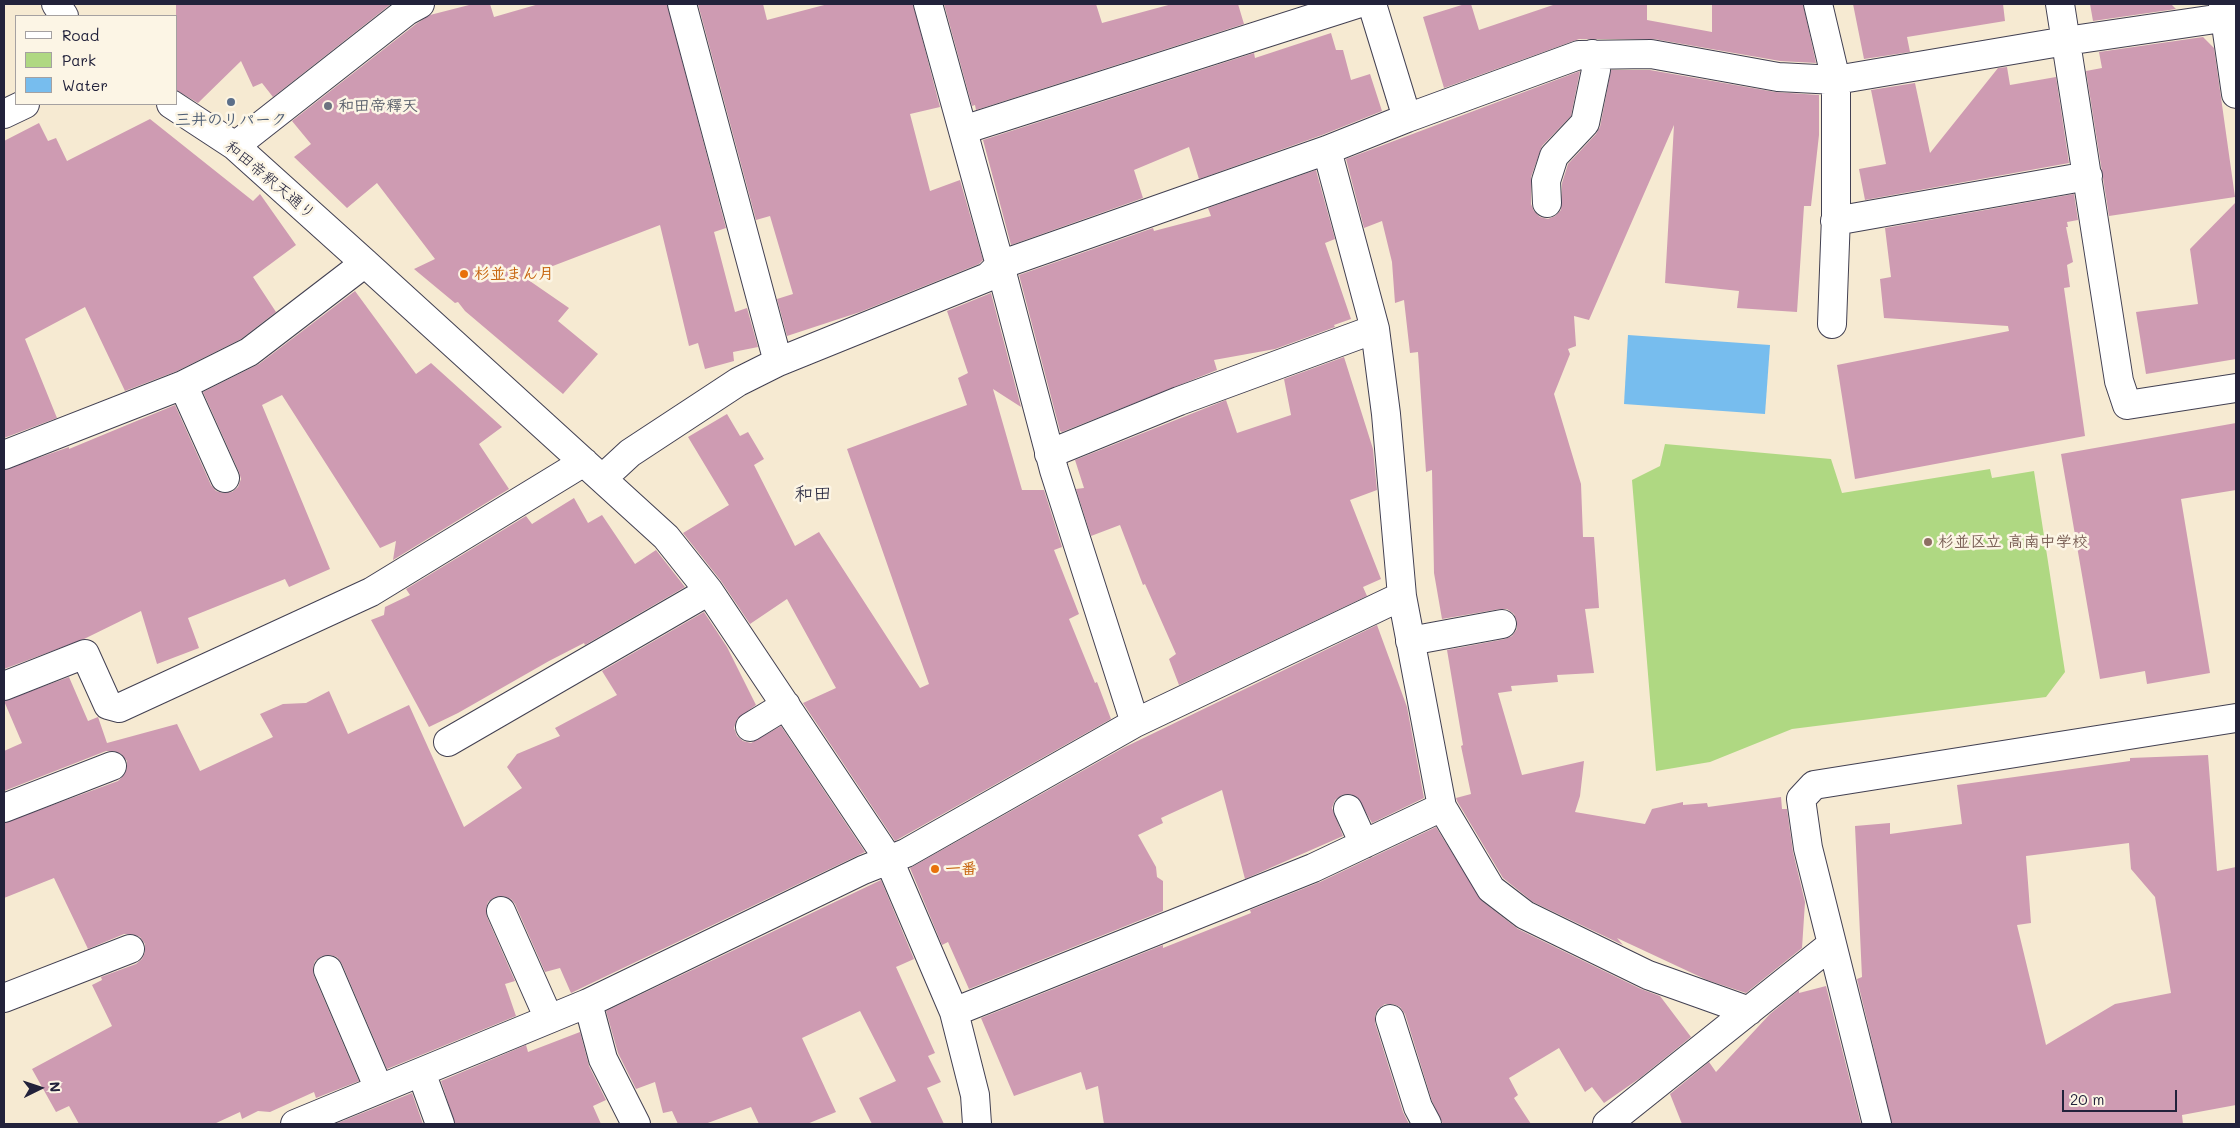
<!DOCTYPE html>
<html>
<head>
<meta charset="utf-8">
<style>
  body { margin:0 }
  #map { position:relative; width:2240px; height:1128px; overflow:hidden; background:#f6ead2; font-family:Mali,sans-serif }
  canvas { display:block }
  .frame { position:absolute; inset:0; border:5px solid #22223b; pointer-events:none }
  .legend { position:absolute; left:15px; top:15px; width:162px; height:90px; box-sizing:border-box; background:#fcf5e5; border:1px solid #a5a1a1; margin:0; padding:6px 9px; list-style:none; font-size:15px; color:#22223b }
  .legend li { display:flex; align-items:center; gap:10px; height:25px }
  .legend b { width:25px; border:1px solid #a5a1a1 }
  .north { position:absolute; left:15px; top:1063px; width:50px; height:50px; -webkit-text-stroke:4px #fcf5e5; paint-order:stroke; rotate:86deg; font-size:14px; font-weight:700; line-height:20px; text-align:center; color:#22223b }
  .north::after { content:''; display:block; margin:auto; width:18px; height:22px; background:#22223b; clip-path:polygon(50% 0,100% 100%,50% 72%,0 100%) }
  .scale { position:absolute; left:2062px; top:1090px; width:115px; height:22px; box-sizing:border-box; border:2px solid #22223b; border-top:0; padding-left:6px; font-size:15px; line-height:18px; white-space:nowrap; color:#22223b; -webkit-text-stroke:4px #fcf5e5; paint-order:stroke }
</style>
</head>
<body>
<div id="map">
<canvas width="2240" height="1128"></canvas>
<div class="frame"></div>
<ul class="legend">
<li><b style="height:6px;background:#fff"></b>Road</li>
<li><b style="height:14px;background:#afd882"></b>Park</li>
<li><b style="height:14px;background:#77bdee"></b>Water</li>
</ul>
<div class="north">N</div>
<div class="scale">20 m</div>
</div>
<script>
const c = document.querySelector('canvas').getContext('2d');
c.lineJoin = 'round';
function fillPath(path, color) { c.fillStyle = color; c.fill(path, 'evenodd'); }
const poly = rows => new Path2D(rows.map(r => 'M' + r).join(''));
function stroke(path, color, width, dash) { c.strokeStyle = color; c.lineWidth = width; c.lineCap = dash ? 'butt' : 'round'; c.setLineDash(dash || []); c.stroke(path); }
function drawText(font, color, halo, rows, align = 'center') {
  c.font = font + ' Mali,"Klee One",sans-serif'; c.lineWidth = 5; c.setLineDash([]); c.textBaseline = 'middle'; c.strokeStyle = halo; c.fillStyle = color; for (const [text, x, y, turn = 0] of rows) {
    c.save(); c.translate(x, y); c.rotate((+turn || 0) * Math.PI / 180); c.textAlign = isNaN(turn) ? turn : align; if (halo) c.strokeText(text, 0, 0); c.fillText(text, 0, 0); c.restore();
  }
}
fillPath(poly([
  [1665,444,1831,459,1842,493,1990,469,1992,478,2034,471,2065,672,2046,697,1792,729,1710,762,1656,771,1632,480,1660,466]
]), '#afd882');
fillPath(poly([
  [1628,335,1770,345,1765,414,1624,404]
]), '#77bdee');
fillPath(poly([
  [176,4,391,4,273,97,262,83,253,87,241,61,198,103,176,90],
  [473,4,490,4,494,17,539,4,667,4,726,228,714,232,735,312,747,308,758,347,733,352,734,361,705,369,698,343,689,346,660,225,524,277,569,308,558,321,598,354,563,394,465,311,458,302,455,303,414,269,435,259,377,183,347,208,294,157,311,144,292,121,416,24,430,15],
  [698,4,763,4,767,20,828,4,913,4,940,107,910,114,930,191,960,180,983,260,979,264,860,312,787,336,777,299,793,294,770,216,756,220],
  [944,4,1096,4,1102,23,1172,4,1238,4,1244,24,976,110,975,105,972,106],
  [1465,4,1471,4,1479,30,1556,4,1647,4,1647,20,1712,32,1712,4,1803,4,1816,63,1780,61,1654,39,1579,39,1444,88,1423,17],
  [1853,4,2003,4,2005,21,1907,37,1910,52,1864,59],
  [2090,4,2171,4,2176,9,2093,21],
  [1331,33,1336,50,1343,50,1351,80,1370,74,1382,111,1322,135,1199,179,1189,147,1134,170,1143,198,1011,245,983,140,1254,53,1255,58],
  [2203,37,2214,48,2235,197,2109,216,2086,71,2102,68,2099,52],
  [2007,67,2010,85,2056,77,2069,163,1865,200,1859,169,1886,164,1871,90,1915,83,1930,153,1998,68],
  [1611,70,1650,70,1775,92,1819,95,1819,135,1811,206,1804,206,1797,312,1737,308,1739,291,1665,283,1674,125,1589,320,1574,316,1576,346,1568,349,1570,354,1554,394,1581,484,1583,537,1594,537,1599,608,1585,609,1594,673,1557,675,1558,682,1511,686,1512,691,1498,693,1522,775,1584,761,1580,796,1575,812,1645,824,1652,809,1683,802,1683,805,1707,803,1708,807,1781,797,1782,809,1787,809,1793,852,1805,902,1802,948,1746,993,1707,980,1617,938,1623,945,1533,902,1503,878,1457,801,1456,798,1471,794,1461,746,1463,745,1447,650,1505,639,1512,636,1517,629,1517,622,1514,614,1507,609,1500,609,1442,619,1434,573,1432,470,1426,472,1418,352,1410,353,1404,300,1395,303,1392,262,1382,221,1364,228,1346,159,1580,71,1571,116,1542,146,1531,177,1531,204,1534,211,1540,217,1548,219,1555,216,1561,210,1562,183,1568,164,1596,134,1600,127],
  [150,119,253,201,260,194,296,245,253,277,276,312,241,339,177,371,125,391,85,307,25,339,57,418,4,438,4,141,39,123,48,141,56,138,67,161],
  [1316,170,1335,239,1325,243,1351,319,1334,325,1335,327,1275,349,1214,360,1217,370,1062,432,1060,431,1019,275,1153,228,1154,231,1211,216,1208,208],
  [2074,194,2078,220,2067,222,2068,227,2066,227,2073,262,2067,265,2070,287,2064,288,2085,436,1855,479,1837,365,2009,331,2008,326,1884,318,1880,279,1891,277,1885,228],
  [2236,202,2236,359,2146,374,2136,312,2198,304,2190,249],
  [355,291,416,374,431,363,502,427,479,444,509,489,393,560,396,541,380,548,282,395,262,405,330,569,289,587,285,579,188,618,199,648,157,664,141,611,84,639,4,669,4,470,69,447,69,449,175,405,211,485,216,491,223,493,232,492,238,487,241,479,239,472,203,392,259,364],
  [991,293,1021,407,993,389,1022,490,1044,490,1062,547,1054,550,1079,614,1069,619,1095,683,1097,682,1111,719,895,841,803,703,836,688,787,599,750,624,721,581,683,533,729,505,688,437,727,414,740,436,748,432,764,459,754,465,795,546,819,532,920,688,929,684,847,449,967,405,958,378,968,373,947,311],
  [1344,357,1373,449,1377,490,1350,500,1381,579,1363,587,1367,596,1179,685,1169,659,1176,654,1145,584,1143,585,1120,525,1091,536,1076,489,1084,488,1075,460,1226,400,1237,433,1291,415,1284,379],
  [2236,423,2236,490,2181,499,2210,673,2147,684,2145,671,2100,679,2061,454],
  [574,498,588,523,602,515,635,564,656,550,685,587,585,645,584,643,549,661,458,713,429,727,371,620,384,615,385,607,410,595,406,589,526,516,532,524],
  [704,612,727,647,756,705,737,719,734,728,737,736,743,741,751,743,781,726,865,852,571,993,560,968,545,972,515,904,511,899,503,896,495,897,488,902,486,909,487,917,515,981,505,984,516,1016,387,1069,342,964,337,957,330,955,322,956,315,961,313,968,314,976,359,1081,316,1098,314,1092,270,1112,258,1111,242,1119,240,1112,214,1124,79,1124,69,1106,56,1112,32,1069,112,1026,92,985,102,980,101,977,136,964,142,959,145,952,145,944,140,937,132,934,124,934,88,949,54,878,4,898,4,823,118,781,124,775,127,768,127,761,121,754,114,751,106,751,4,791,4,751,22,743,4,701,69,677,88,721,98,717,107,743,177,724,200,771,273,737,260,714,283,704,306,703,329,691,348,734,409,705,464,827,522,788,507,767,517,754,560,736,555,728,617,695,602,671],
  [1377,625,1407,707,1424,798,1372,823,1357,797,1350,794,1342,795,1335,800,1332,808,1343,836,1245,879,1222,790,1161,818,1163,823,1138,835,1156,867,1157,877,1163,881,1163,911,969,989,948,942,942,945,910,868,1123,748],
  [2208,755,2217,871,2236,867,2236,1105,2182,1115,2183,1124,1892,1124,1857,979,1862,977,1855,826,1890,823,1890,834,1962,824,1957,785,2130,761,2130,758],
  [2129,843,2131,869,2155,897,2171,993,2115,1004,2046,1045,2017,925,2031,923,2026,856],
  [1436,827,1482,901,1518,929,1641,989,1660,996,1691,1037,1640,1078,1604,1103,1592,1087,1585,1092,1559,1048,1509,1078,1518,1095,1514,1098,1531,1124,1443,1124,1432,1101,1405,1014,1400,1007,1393,1004,1385,1004,1378,1009,1375,1015,1375,1023,1403,1112,1409,1124,1104,1124,1098,1086,1086,1090,1081,1072,1014,1096,981,1018,1163,945,1163,948,1251,913,1250,910,1320,882],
  [881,880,914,959,896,967,935,1053,928,1056,941,1082,927,1088,944,1124,872,1124,859,1098,896,1081,860,1011,802,1038,836,1112,807,1124,759,1124,751,1107,705,1124,678,1124,672,1111,663,1113,655,1082,636,1089,618,1053,606,1011],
  [1826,986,1861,1124,1682,1124,1670,1094,1709,1062,1716,1072,1770,1014,1799,990,1799,993],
  [580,1032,589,1066,606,1100,593,1106,601,1124,455,1124,441,1081,526,1045,528,1052],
  [412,1093,423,1124,335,1124]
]), '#ce9bb2');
const minor = poly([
  [56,4,64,16],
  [682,4,778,362],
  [928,4,1000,265,1054,470,1135,723],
  [1372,4,1407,118],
  [1818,4,1836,80,1836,216,1832,324],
  [2060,4,2119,381,2127,405,2236,388],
  [2223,4,2236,94],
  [171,104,235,146,365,263,666,537,709,591,889,860,954,1012,975,1095,977,1124],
  [4,114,25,104],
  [963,130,1357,4],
  [235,146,407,11,420,4],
  [1327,150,1375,329,1386,414,1402,596,1442,807,1491,889,1525,915,1648,975,1749,1011],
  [1547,203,1546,181,1554,156,1585,123,1596,70,1592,54],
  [1835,221,2088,176],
  [183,385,225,478],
  [1049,454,1179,401,1375,329],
  [4,455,183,385,249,352,365,263],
  [603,478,630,453,738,382,778,362,988,277,1000,265,1327,150,1407,118,1579,55,1651,54,1778,77,1836,80,2066,41,2236,16],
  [1410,641,1502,624],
  [4,686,85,654,108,705,119,708,371,592,584,462],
  [750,727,786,705],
  [448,742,709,591],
  [4,808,112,766],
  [1348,809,1364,844],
  [501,911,549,1019],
  [328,970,379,1089],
  [4,998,130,949],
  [588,1003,603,1059,636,1124],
  [954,1012,1313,868,1442,807],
  [1390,1019,1418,1107,1427,1124],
  [421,1072,440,1124],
  [295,1124,588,1003,863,870,906,853,1135,723,1402,596],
  [1607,1124,1831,945],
  [1877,1124,1808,848,1801,799,1814,785,2236,718]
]);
stroke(minor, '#424052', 30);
stroke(minor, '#fff', 28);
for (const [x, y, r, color] of [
  [231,102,5,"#5c6f8a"],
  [328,106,5,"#6b7280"],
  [464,274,5,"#e8710a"],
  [1928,542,5,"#8d6e63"],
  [935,869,5,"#e8710a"]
]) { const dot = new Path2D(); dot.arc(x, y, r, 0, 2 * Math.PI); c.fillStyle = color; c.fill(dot); stroke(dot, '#fcf5e5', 2); }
drawText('bold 16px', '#5b616d', '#fcf5e5', [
  ["和田帝釋天",338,106]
], 'left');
drawText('bold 16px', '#4e5e75', '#fcf5e5', [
  ["三井のリパーク",231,120]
]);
drawText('16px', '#22223b', '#fcf5e5', [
  ["和田帝釈天通り",270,180,40]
]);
drawText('bold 16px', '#c56008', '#fcf5e5', [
  ["杉並まん月",474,274],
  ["一番",945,869]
], 'left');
drawText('bold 16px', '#785e54', '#fcf5e5', [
  ["杉並区立 高南中学校",1938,542]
], 'left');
drawText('19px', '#22223b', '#fcf5e5', [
  ["和田",813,494]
]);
</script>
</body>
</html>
